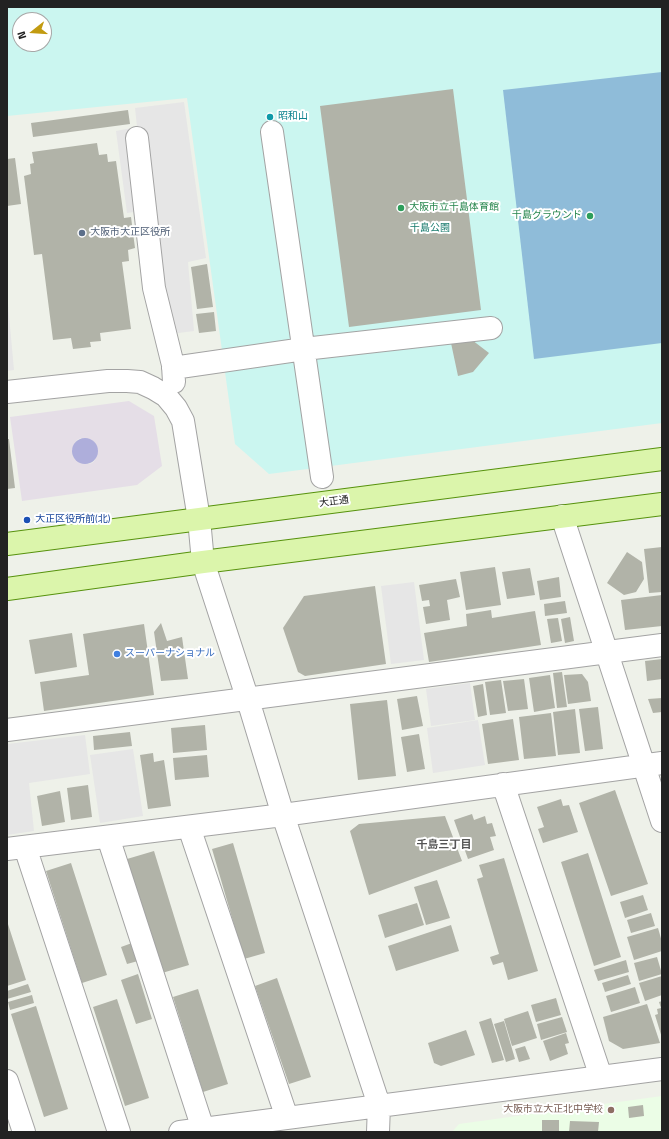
<!DOCTYPE html>
<html>
<head>
<meta charset="utf-8">
<style>
  body { margin:0 }
  #map { position:relative; width:669px; height:1139px; overflow:hidden; background:#eef1e9; font-family:"Titillium Web",sans-serif }
  canvas { display:block }
  .frame { position:absolute; inset:0; border:8px solid #222; pointer-events:none }
  .north { position:absolute; left:12px; top:12px; width:40px; height:40px; box-sizing:border-box; background:#fff; border:1px solid #a7a7a7; border-radius:50%; rotate:253deg; font-size:11px; font-weight:700; line-height:16px; text-align:center; color:#222 }
  .north::after { content:''; display:block; margin:auto; width:14px; height:18px; background:#c29b11; clip-path:polygon(50% 0,100% 100%,50% 72%,0 100%) }
</style>
</head>
<body>
<div id="map">
<canvas width="669" height="1139"></canvas>
<div class="frame"></div>
<div class="north">N</div>
</div>
<script>
const c = document.querySelector('canvas').getContext('2d');
c.lineJoin = 'round';
function fillPath(path, color) { c.fillStyle = color; c.fill(path, 'evenodd'); }
const poly = rows => new Path2D(rows.map(r => 'M' + r).join(''));
function stroke(path, color, width, dash) { c.strokeStyle = color; c.lineWidth = width; c.lineCap = dash ? 'butt' : 'round'; c.setLineDash(dash || []); c.stroke(path); }
function drawText(font, color, halo, rows, align = 'center') {
  c.font = font + ' "Titillium Web","Noto Sans JP",sans-serif'; c.lineWidth = 4; c.setLineDash([]); c.textBaseline = 'middle'; c.strokeStyle = halo; c.fillStyle = color; for (const [text, x, y, turn = 0] of rows) {
    c.save(); c.translate(x, y); c.rotate((+turn || 0) * Math.PI / 180); c.textAlign = isNaN(turn) ? turn : align; if (halo) c.strokeText(text, 0, 0); c.fillText(text, 0, 0); c.restore();
  }
}
fillPath(poly([
  [662,1096,662,1132,452,1132,459,1124]
]), '#ebfde6');
fillPath(poly([
  [7,7,662,7,662,423,269,474,235,444,187,98,7,116],
  [20,20,44,20,44,44,20,44]
]), '#cbf6f0');
fillPath(poly([
  [662,72,662,343,534,359,503,90]
]), '#8fbcd9');
fillPath(poly([
  [184,102,206,258,188,262,194,331,155,336,140,211,127,213,116,131,137,127,135,108],
  [7,304,8,304,14,370,7,371],
  [414,582,424,660,391,664,381,586],
  [470,683,475,720,431,726,426,689],
  [478,720,485,765,433,773,427,728],
  [85,735,90,774,29,783,34,831,7,835,7,744],
  [133,749,143,816,100,823,90,755]
]), '#e6e6e6');
fillPath(poly([
  [129,401,154,416,162,466,137,485,22,501,10,417],
  [81,438,95,460,92,463,88,464,73,457,72,452,74,444,77,440]
]), '#e5dee7');
fillPath(poly([
  '72 451a13 13 0 1 1 26 0a13 13 0 1 1-26 0Z'
]), '#aeaedb');
fillPath(poly([
  [453,89,481,310,349,327,320,106],
  [128,110,130,124,33,137,31,123],
  [97,143,99,155,107,154,108,162,116,161,124,218,131,217,135,248,128,250,129,261,122,262,131,329,100,333,101,341,90,342,91,347,73,349,71,338,53,340,42,254,34,255,24,176,31,174,30,164,34,163,32,152],
  [15,158,21,204,7,206,7,159],
  [207,264,213,307,197,309,191,267],
  [214,312,216,331,199,333,196,314],
  [472,340,489,353,473,372,458,376,451,343],
  [7,439,9,439,15,488,7,489],
  [662,547,662,592,649,593,644,549],
  [627,552,642,562,644,579,636,592,624,595,607,583],
  [495,567,501,605,466,610,460,572],
  [530,568,535,595,507,599,502,572],
  [559,577,561,597,540,600,537,581],
  [456,579,460,597,447,600,450,620,426,624,423,607,430,606,429,600,422,601,419,585],
  [375,586,386,664,305,676,298,672,283,628,304,596],
  [662,595,662,626,625,630,621,600],
  [565,601,567,613,545,616,544,604],
  [491,610,492,618,535,611,541,645,429,662,424,633,467,626,466,614],
  [570,617,574,641,565,643,561,619],
  [558,618,562,641,551,643,547,619],
  [161,623,167,641,182,637,188,679,161,681,154,632],
  [144,624,154,695,44,711,40,682,89,675,83,634],
  [72,633,77,667,35,674,29,640],
  [662,659,662,679,647,681,645,661],
  [562,672,567,707,557,708,553,673],
  [582,674,588,682,591,701,568,704,564,675],
  [550,675,555,708,534,712,529,678],
  [524,679,528,709,508,711,503,681],
  [501,680,506,713,490,715,485,682],
  [483,684,487,715,478,717,473,686],
  [417,696,423,726,402,730,397,699],
  [662,698,662,712,653,713,648,699],
  [387,700,396,776,358,780,350,704],
  [598,707,603,749,585,751,579,709],
  [575,709,580,753,558,755,553,712],
  [551,713,556,756,524,759,519,717],
  [513,719,519,760,488,764,482,724],
  [205,725,207,750,173,753,171,728],
  [130,732,132,746,94,750,93,736],
  [419,734,425,769,407,772,401,737],
  [153,753,154,762,164,760,171,806,148,809,140,755],
  [207,755,209,777,175,780,173,758],
  [88,785,92,817,71,820,67,788],
  [615,790,648,884,611,896,579,803],
  [60,791,65,822,42,826,37,796],
  [561,799,563,806,569,805,578,832,543,843,538,829,544,827,537,807],
  [472,814,474,820,485,816,487,824,492,823,496,836,490,837,494,850,468,859,454,820],
  [445,816,462,861,369,895,350,831,359,824],
  [233,843,265,953,244,959,212,849],
  [154,851,189,965,162,973,127,859],
  [588,853,621,957,594,966,561,862],
  [504,858,538,971,508,980,503,962,493,965,490,957,499,954,477,879,483,877,479,865],
  [71,863,107,975,82,983,46,871],
  [437,880,450,918,426,925,414,887],
  [643,895,648,910,625,918,620,902],
  [417,903,424,925,385,938,378,915],
  [651,913,655,926,631,933,627,920],
  [7,921,26,980,7,986],
  [451,925,459,951,396,971,388,946],
  [658,928,662,942,662,951,634,960,627,937],
  [132,943,138,961,127,964,121,947],
  [657,957,662,974,639,981,634,963],
  [626,960,629,972,598,981,594,970],
  [138,974,152,1019,136,1024,121,980],
  [628,975,631,984,605,992,602,983],
  [662,976,662,995,645,1001,639,983],
  [277,978,311,1077,289,1084,255,986],
  [28,984,31,992,7,999,7,991],
  [635,987,640,1003,611,1012,606,996],
  [198,989,228,1084,203,1092,173,997],
  [32,995,34,1003,10,1010,8,1002],
  [556,998,561,1015,536,1022,531,1005],
  [117,999,149,1098,125,1106,93,1007],
  [662,1001,662,1038,655,1015,658,1014,657,1009,661,1008,659,1002],
  [647,1004,660,1043,623,1049,609,1041,603,1017],
  [36,1006,68,1109,44,1117,11,1014],
  [528,1011,537,1038,512,1046,504,1019],
  [562,1017,567,1032,541,1040,537,1024],
  [491,1018,504,1060,492,1063,479,1022],
  [504,1021,515,1059,506,1062,494,1024],
  [466,1030,475,1055,441,1066,434,1063,428,1043],
  [566,1033,569,1043,565,1044,568,1054,550,1061,543,1041],
  [525,1046,530,1059,519,1062,515,1049],
  [643,1105,644,1116,629,1118,628,1107],
  [542,1120,559,1120,559,1132,542,1132],
  [570,1121,599,1122,598,1132,569,1132]
]), '#b1b3a8');
const minor = poly([
  [272,132,322,477],
  [137,138,154,288,173,365,174,382],
  [173,368,304,349,491,328],
  [7,392,108,381,127,381,140,382,153,388,166,396,176,408,183,421,199,519,203,562,248,700,283,815,379,1105,378,1132],
  [562,516,662,821],
  [7,730,662,645],
  [503,784,601,1077],
  [189,827,287,1118],
  [108,837,203,1129],
  [25,847,119,1132],
  [7,849,283,815,662,763],
  [7,1081,24,1132],
  [180,1132,601,1077,662,1069]
]);
const major = poly([
  [7,544,662,459],
  [7,589,203,562,662,504]
]);
stroke(minor, '#a3a3a3', 24);
stroke(major, '#57920d', 24);
stroke(minor, '#fff', 22);
stroke(major, '#dbf5ab', 22);
for (const [x, y, r, color] of [
  [270,117,4,"#0f9aa8"],
  [401,208,4,"#2e9e5b"],
  [590,216,4,"#2e9e5b"],
  [82,233,4,"#5c6f8a"],
  [27,520,4,"#1a4fb4"],
  [117,654,4,"#3f7fe0"],
  [611,1110,4,"#8d6e63"]
]) { const dot = new Path2D(); dot.arc(x, y, r, 0, 2 * Math.PI); c.fillStyle = color; c.fill(dot); stroke(dot, '#fff', 1.5); }
drawText('10px', '#0d838f', '#fff', [
  ["昭和山",278,117]
], 'left');
drawText('10px', '#27864d', '#fff', [
  ["大阪市立千島体育館",409,208],
  ["千島グラウンド",582,216,"right"]
], 'left');
drawText('10px', '#167a6c', '#fff', [
  ["千島公園",430,229]
]);
drawText('10px', '#4e5e75', '#fff', [
  ["大阪市大正区役所",90,233]
], 'left');
drawText('10px', '#222', '#fff', [
  ["大正通",334,502,-7]
]);
drawText('10px', '#164399', '#fff', [
  ["大正区役所前(北)",35,520]
], 'left');
drawText('10px', '#366cbe', '#fff', [
  ["スーパーナショナル",125,654]
], 'left');
drawText('10px', '#785e54', '#fff', [
  ["大阪市立大正北中学校",603,1110]
], 'right');
drawText('bold 11px', '#555', '#fff', [
  ["千島三丁目",444,845]
]);
</script>
</body>
</html>
